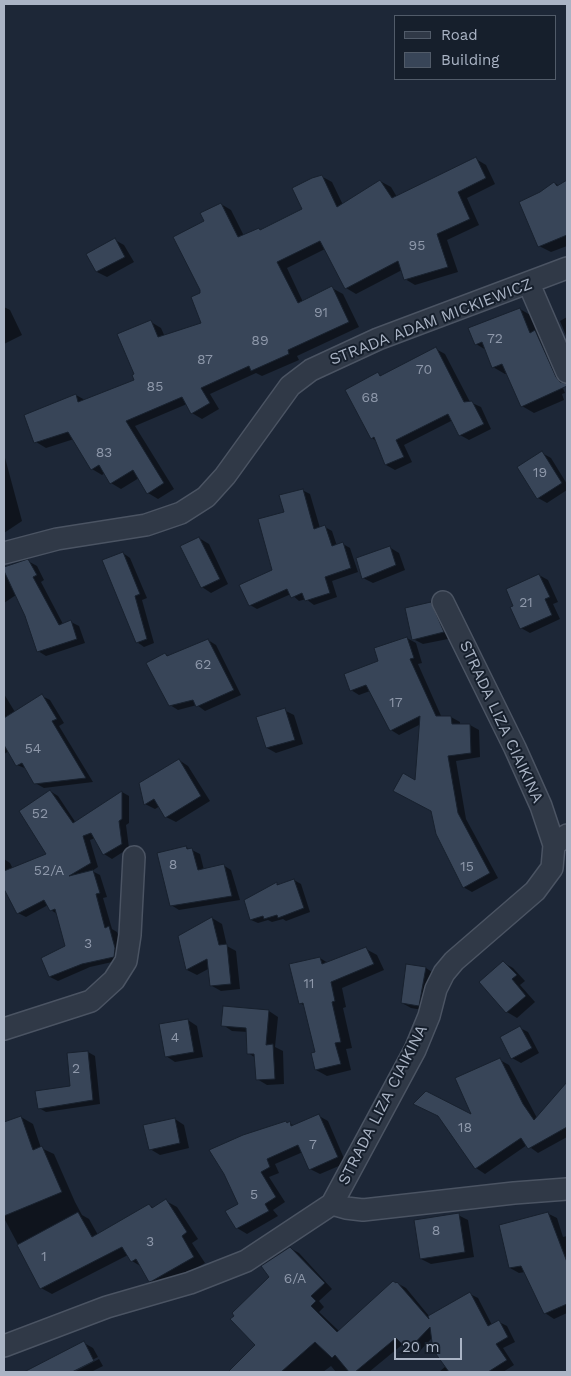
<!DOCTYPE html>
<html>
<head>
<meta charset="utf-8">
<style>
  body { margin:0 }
  #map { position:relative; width:571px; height:1376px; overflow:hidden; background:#1d2737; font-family:"Work Sans",sans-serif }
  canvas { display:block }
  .frame { position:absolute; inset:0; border:5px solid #aab4c5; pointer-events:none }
  .legend { position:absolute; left:394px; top:15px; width:162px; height:65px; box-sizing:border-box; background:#161f2c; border:1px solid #515b69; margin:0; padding:6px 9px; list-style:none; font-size:15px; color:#aab4c5 }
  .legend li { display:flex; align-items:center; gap:10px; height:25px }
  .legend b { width:25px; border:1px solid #515b69 }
  .scale { position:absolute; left:394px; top:1338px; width:68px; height:22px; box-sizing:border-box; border:2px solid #aab4c5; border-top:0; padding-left:6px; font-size:15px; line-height:18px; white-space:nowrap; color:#aab4c5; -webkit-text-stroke:4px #161f2c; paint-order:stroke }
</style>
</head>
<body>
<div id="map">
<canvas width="571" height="1376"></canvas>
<div class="frame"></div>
<ul class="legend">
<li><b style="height:6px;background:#303947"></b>Road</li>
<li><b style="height:14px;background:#384558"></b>Building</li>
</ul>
<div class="scale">20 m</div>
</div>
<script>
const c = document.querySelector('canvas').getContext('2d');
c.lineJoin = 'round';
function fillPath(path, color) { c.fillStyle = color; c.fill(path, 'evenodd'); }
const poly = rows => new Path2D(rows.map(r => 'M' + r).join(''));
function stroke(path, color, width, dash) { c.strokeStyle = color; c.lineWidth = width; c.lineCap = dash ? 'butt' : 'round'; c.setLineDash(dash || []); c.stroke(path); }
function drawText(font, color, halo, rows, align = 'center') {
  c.font = font + ' "Work Sans",sans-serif'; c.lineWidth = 4; c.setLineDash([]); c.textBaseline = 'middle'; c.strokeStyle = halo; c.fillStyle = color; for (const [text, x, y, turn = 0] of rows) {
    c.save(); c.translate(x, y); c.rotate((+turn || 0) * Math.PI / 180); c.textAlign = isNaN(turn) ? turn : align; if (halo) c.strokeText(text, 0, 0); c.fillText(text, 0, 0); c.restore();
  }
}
fillPath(poly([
  [476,159,486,165,495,184,467,198,479,225,447,240,458,272,415,285,405,279,402,270,356,294,346,288,325,249,287,268,303,302,332,288,343,294,359,327,297,356,299,360,262,376,256,373,210,394,219,409,202,419,192,413,187,404,135,426,174,489,158,499,148,493,139,478,121,489,111,483,105,473,102,475,92,469,74,439,46,448,36,442,76,395,85,400,136,381,151,322,161,328,165,337,203,324,201,294,206,222,221,204,231,210,244,236,259,229,261,231,303,209,321,176,332,182,343,205,380,181,391,187,397,197],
  [567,181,567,246,551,252,539,246,541,193,555,183,559,186],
  [115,240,124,245,134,262,107,277,97,272,88,255],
  [4,307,10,310,22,335,4,344],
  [520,309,532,316,539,334,547,339,567,384,562,386,565,393,562,394,564,400,534,413,522,406,508,373,505,374,493,367,486,350,476,344],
  [567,317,567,338,560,321],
  [436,349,445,354,470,402,481,407,491,429,469,440,460,435,453,420,404,445,412,462,395,470,386,465,376,441,372,438,378,374,383,376],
  [542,453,551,458,567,484,567,490,547,503,538,498],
  [4,454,22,521,4,533],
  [302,490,310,494,320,528,325,527,332,531,337,546,343,544,350,548,358,572,332,581,337,597,314,605,306,599,299,601,291,594,257,609,250,605,273,571,285,513],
  [199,538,209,544,228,584,211,593,202,587],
  [389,547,399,553,405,570,373,583,363,578],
  [123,553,130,558,147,598,142,600,154,643,144,647,137,642],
  [28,561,37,566,44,580,41,582,63,624,71,622,79,626,85,643,46,656,38,651,27,616,16,595,4,603,4,569],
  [539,575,548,580,558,602,553,604,560,619,530,633,521,628],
  [430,603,440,609,453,638,423,644,413,639],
  [407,638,416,643,422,663,418,664,442,718,451,717,460,722,460,725,470,725,479,730,480,757,456,761,466,819,498,878,472,892,463,887,432,811,416,782,421,724,399,735,391,730,370,691,359,695,351,690],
  [208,640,216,645,241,695,205,711,197,705,178,710,170,705,165,654,169,656],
  [4,694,15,712,42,696,50,700,64,723,59,726,93,782,44,788,35,783,27,769,17,765,9,751,4,754],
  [284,710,294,715,303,744,276,753,267,748],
  [179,760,188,766,210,801,176,822,166,817,160,806,155,809,145,804],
  [50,791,58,796,76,823,122,792,129,796,129,823,126,825,129,848,112,859,104,854,95,838,90,840,98,867,92,871,100,875,107,897,103,898,112,929,117,932,123,952,121,960,90,967,58,981,50,977,42,958,67,947,57,914,51,910,48,905,26,917,18,913,4,886,4,859,10,863,13,869,48,855],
  [186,847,200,854,204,870,223,865,231,870,240,900,179,910,171,905],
  [294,880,301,884,310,912,286,921,283,919,272,922,268,920,258,923,251,920,277,884,279,885],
  [212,918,222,924,227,946,236,951,240,989,221,991,212,986,210,968,197,975,187,970,179,937],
  [366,949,377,955,384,970,342,988,346,1007,343,1008,352,1048,346,1049,351,1070,327,1076,316,1070,316,1053,305,1006,300,1003,320,958,328,963],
  [504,963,513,968,525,981,520,985,535,1002,517,1018,507,1012,481,982],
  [407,966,426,968,435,974,428,1011,411,1008,402,1003],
  [269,1011,278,1017,275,1047,283,1051,284,1084,267,1085,257,1079,256,1058,248,1053,248,1032,232,1031,223,1025],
  [188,1020,197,1026,203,1057,175,1062,166,1056],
  [520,1028,528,1032,539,1053,521,1063,512,1058],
  [88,1052,95,1056,100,1104,46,1112,39,1108,71,1087],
  [500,1060,509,1065,537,1118,567,1084,567,1137,538,1153,527,1145,485,1174,476,1168,474,1116],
  [319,1116,328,1121,346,1163,320,1174,310,1169,303,1152,275,1164,279,1173,269,1177,285,1202,273,1210,278,1216,247,1234,237,1228,239,1204,286,1122,295,1126],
  [21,1117,33,1124,41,1148,54,1154,75,1202,82,1215,89,1219,98,1235,149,1205,154,1208,166,1201,177,1207,198,1239,192,1243,205,1263,162,1288,150,1281,142,1267,132,1261,128,1255,52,1294,41,1288,4,1218,4,1123],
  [175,1119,184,1125,189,1148,160,1155,150,1149],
  [547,1213,557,1218,563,1237,567,1236,567,1313,554,1319,545,1313,525,1272,519,1273,510,1268],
  [458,1215,468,1220,474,1257,431,1264,421,1259],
  [290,1248,299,1253,332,1289,319,1301,324,1307,319,1312,339,1331,397,1283,406,1288,429,1316,470,1294,478,1298,492,1325,499,1322,507,1326,515,1342,503,1348,514,1365,503,1372,439,1372,446,1366,433,1337,417,1354,403,1344,369,1372,336,1372,331,1366,323,1372,266,1372,262,1368,271,1278],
  [84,1343,93,1348,98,1357,69,1372,42,1372,39,1366],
  [99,1359,103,1366,91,1372,74,1372]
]), '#0007');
const building = poly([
  [476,157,486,178,458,192,470,219,437,234,448,267,404,280,398,261,345,289,320,241,277,262,298,303,332,286,349,322,288,350,289,354,251,371,249,366,201,388,210,403,191,414,182,397,126,421,164,483,147,494,133,470,110,484,99,465,91,470,68,432,34,443,24,415,76,394,78,402,134,380,132,375,134,374,117,334,151,320,158,337,201,323,191,297,200,293,200,290,173,237,204,221,200,213,221,203,238,237,259,228,260,230,302,209,292,188,312,178,322,175,337,207,380,180,392,198,476,157],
  [567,180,567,235,538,247,519,202,540,192,554,182,557,186,567,180],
  [115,238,125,257,96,272,86,254,115,238],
  [520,308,530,333,535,330,556,377,560,382,567,384,567,386,521,407,502,364,492,368,482,342,475,345,468,328,520,308],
  [436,347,464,402,472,401,484,424,459,436,448,414,396,440,404,457,385,465,374,437,371,439,345,390,378,372,380,376,436,347],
  [542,451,562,483,537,499,517,467,542,451],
  [303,489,314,529,325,525,332,546,343,542,351,568,325,577,330,593,305,601,302,593,291,598,287,589,249,606,239,585,272,570,258,519,284,512,279,495,303,489],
  [199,537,220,579,201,588,180,546,199,537],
  [390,546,396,565,362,579,356,558,390,546],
  [123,552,140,594,135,596,147,639,136,643,102,560,123,552],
  [28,559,37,575,33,577,59,625,71,620,77,639,37,652,25,616,4,571,4,567,28,559],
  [539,574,550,597,545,599,552,615,520,629,510,607,513,606,506,589,539,574],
  [431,602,444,632,412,640,405,608,431,602],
  [407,637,414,658,410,659,436,716,451,716,452,724,470,724,471,753,448,756,458,813,490,873,463,888,436,834,431,811,393,791,403,773,415,780,420,716,390,731,366,685,350,691,344,674,378,661,374,648,407,637],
  [208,639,234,690,196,707,193,700,169,706,146,663,165,653,167,656,208,639],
  [42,694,57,719,52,721,86,778,34,784,22,763,16,766,4,745,4,718,42,694],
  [285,708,295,740,266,748,256,717,285,708],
  [179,759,201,796,165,818,154,799,144,805,139,783,179,759],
  [50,790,73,823,122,791,122,819,119,821,122,844,103,855,91,833,83,836,91,863,69,876,93,870,100,893,96,894,105,928,109,926,115,948,114,957,82,964,49,977,41,958,65,946,55,909,50,911,44,900,17,914,4,889,4,871,46,854,19,811,50,790],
  [186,846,187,849,192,848,198,870,224,864,232,896,170,906,157,853,186,846],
  [294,879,304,908,278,918,277,915,264,919,263,916,250,920,244,900,277,882,277,885,294,879],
  [212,917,219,945,227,944,231,984,210,986,207,959,186,970,178,936,212,917],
  [366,947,374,964,331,982,335,1001,332,1002,341,1042,335,1043,341,1064,315,1070,311,1053,315,1052,303,1003,299,1004,289,964,320,957,322,964,366,947],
  [503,961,517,975,512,979,526,996,506,1013,479,982,503,961],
  [406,964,426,967,419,1006,401,1003,406,964],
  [223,1006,269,1010,266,1045,273,1044,275,1079,256,1080,254,1054,247,1054,246,1028,221,1026,223,1006],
  [188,1019,194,1052,165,1057,159,1024,188,1019],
  [520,1026,532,1048,511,1059,500,1037,520,1026],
  [88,1051,93,1100,38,1109,35,1091,70,1086,67,1053,88,1051],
  [500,1058,523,1104,534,1120,567,1082,567,1127,528,1149,521,1138,475,1169,438,1116,413,1104,426,1091,471,1114,455,1078,500,1058],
  [319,1114,338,1157,309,1170,298,1145,267,1159,270,1167,261,1172,276,1197,265,1204,269,1211,236,1229,225,1211,238,1204,224,1174,209,1150,243,1135,286,1121,287,1123,290,1121,291,1126,319,1114],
  [21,1116,33,1150,42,1146,62,1192,4,1216,4,1122,21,1116],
  [175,1118,180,1143,149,1150,143,1125,175,1118],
  [166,1199,187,1232,182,1236,194,1257,152,1281,149,1282,136,1259,131,1262,122,1247,40,1289,17,1245,78,1212,92,1237,149,1204,152,1208,166,1199],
  [548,1212,567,1262,567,1304,544,1314,521,1266,509,1268,499,1225,548,1212],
  [459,1213,465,1252,420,1259,414,1220,459,1213],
  [290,1247,325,1283,311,1296,316,1301,311,1306,337,1332,393,1281,396,1283,397,1282,429,1319,428,1316,470,1292,488,1326,499,1320,508,1337,496,1344,507,1360,488,1372,449,1372,433,1350,430,1327,408,1350,396,1338,355,1372,349,1372,335,1355,332,1358,315,1342,281,1372,228,1372,255,1345,230,1319,234,1316,232,1313,269,1277,261,1266,290,1247],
  [84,1341,94,1361,72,1372,24,1372,84,1341]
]);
fillPath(building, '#384558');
stroke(building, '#18212e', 1);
const minor = poly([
  [529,284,567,372],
  [4,553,57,539,146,525,181,513,206,497,225,476,290,386,311,370,378,339,567,268],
  [443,602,515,748,541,806,554,845],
  [4,1029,91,1001,114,980,126,961,130,935,134,857],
  [332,1204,346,1208,363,1210,514,1193,567,1189],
  [4,1346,107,1307,190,1283,246,1261,332,1204,415,1050,429,1016,436,989,444,973,454,961,535,891,552,868,554,845,567,835]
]);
stroke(minor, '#4b5463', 24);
stroke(minor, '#303947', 21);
drawText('14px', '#8e98aa', null, [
  ["95",417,246],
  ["91",321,313],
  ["72",495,339],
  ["89",260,341],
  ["87",205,360],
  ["70",424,370],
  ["85",155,387],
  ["68",370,398],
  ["83",104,453],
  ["19",540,473],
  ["21",526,603],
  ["62",203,665],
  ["17",396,703],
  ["54",33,749],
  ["52",40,814],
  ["8",173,865],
  ["15",467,867],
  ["52/A",49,871],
  ["3",88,944],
  ["11",309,984],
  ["4",175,1038],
  ["2",76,1069],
  ["18",465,1128],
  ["7",313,1145],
  ["5",254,1195],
  ["8",436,1231],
  ["3",150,1242],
  ["1",44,1257],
  ["6/A",295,1279]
]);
drawText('16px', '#aab4c5', '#161f2c', [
  ["STRADA ADAM MICKIEWICZ",431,322,-21],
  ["STRADA LIZA CIAIKINA",501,722,65],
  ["STRADA LIZA CIAIKINA",383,1105,-63]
]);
</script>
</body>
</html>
